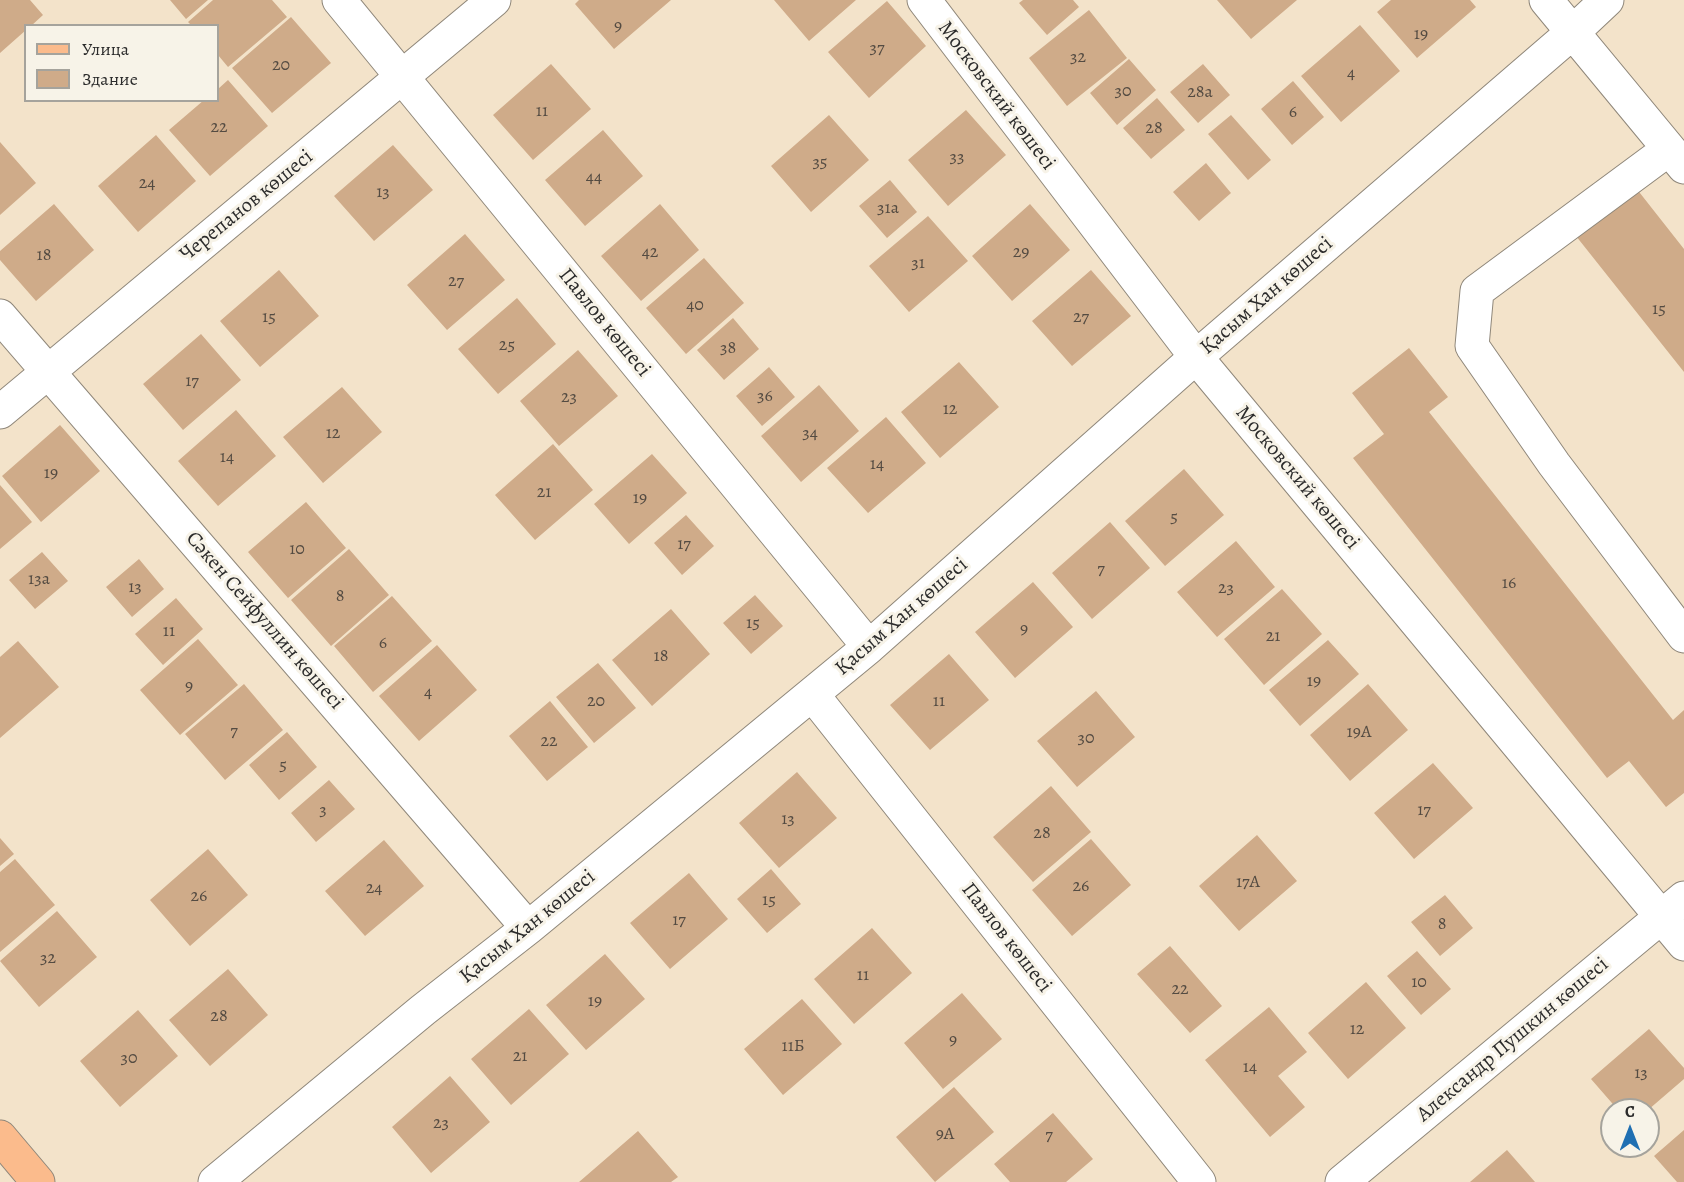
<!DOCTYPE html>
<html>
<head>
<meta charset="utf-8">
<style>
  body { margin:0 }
  #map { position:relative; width:1684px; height:1182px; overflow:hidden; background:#f3e3ca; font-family:Alegreya,serif }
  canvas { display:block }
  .legend { position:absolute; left:24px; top:24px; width:195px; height:78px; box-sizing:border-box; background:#f7f3e8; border:2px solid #a5a39c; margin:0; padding:8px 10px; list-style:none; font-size:18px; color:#2b2b2b }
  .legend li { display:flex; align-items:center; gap:12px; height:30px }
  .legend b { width:30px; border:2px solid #a5a39c }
  .north { position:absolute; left:1600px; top:1098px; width:60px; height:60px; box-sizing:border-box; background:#f7f3e8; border:2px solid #a5a39c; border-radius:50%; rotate:0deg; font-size:16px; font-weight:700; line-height:24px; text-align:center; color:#2b2b2b }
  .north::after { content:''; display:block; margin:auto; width:21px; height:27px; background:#1f6fb2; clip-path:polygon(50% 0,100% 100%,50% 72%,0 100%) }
</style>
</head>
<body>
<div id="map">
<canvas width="1684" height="1182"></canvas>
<ul class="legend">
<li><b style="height:8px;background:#fbbb8c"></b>Улица</li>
<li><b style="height:16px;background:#cfab89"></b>Здание</li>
</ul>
<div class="north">С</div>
</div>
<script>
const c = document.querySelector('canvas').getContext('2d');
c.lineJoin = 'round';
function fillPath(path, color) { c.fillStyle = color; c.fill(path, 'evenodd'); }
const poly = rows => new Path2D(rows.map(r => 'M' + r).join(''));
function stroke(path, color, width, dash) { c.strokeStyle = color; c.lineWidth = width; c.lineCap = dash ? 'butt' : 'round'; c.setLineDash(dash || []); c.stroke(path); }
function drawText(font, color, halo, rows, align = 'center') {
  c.font = font + ' Alegreya,serif'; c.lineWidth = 6; c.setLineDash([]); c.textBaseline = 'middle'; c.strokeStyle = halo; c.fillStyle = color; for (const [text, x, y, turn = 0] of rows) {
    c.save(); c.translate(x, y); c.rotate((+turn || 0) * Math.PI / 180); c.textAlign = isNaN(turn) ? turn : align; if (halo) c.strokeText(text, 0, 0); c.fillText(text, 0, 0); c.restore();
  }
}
fillPath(poly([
  [0,0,30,0,43,15,31,26,26,26,26,30,0,53],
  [170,0,208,0,186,19],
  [213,0,272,0,287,17,228,67,218,55,218,26,192,26,188,22],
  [579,0,671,0,614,49,575,4],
  [774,0,856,0,809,41],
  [1023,0,1073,0,1079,7,1047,35,1019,3],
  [1217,0,1297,0,1251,39],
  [1391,0,1470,0,1476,7,1417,58,1377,12],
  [887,1,926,46,869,98,828,52],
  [1089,10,1127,58,1067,106,1029,58],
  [291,17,331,63,272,113,232,68],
  [1360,25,1400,71,1341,122,1301,76],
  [1129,59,1156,90,1117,125,1090,93],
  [551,64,591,109,533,160,493,115],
  [1203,64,1230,95,1198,123,1170,92],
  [228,80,268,126,210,176,169,130,204,100,218,100,218,89],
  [1293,81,1324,117,1292,145,1261,109],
  [1157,98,1185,130,1151,159,1123,128],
  [966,110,1006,155,948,206,908,160],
  [829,115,869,160,811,212,771,166],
  [1231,115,1271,160,1248,180,1208,134],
  [603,130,643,176,585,226,545,180],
  [156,135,196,181,138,232,98,186],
  [0,142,36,183,0,215],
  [393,145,433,190,374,241,334,196],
  [1206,163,1231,193,1199,221,1173,192],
  [890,180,917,212,887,238,859,206],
  [1636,188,1684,249,1684,372,1576,236],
  [54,204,94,250,36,301,0,260,0,251],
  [660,204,699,250,641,301,601,256],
  [1030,204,1070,250,1012,301,972,256],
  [928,216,968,261,909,312,869,266],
  [465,234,505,280,447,330,407,285],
  [704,258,744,303,686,354,646,308],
  [279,270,319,316,260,367,220,321],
  [1091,270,1131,316,1072,366,1032,321],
  [517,298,556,344,498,394,458,349],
  [733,318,759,349,724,380,697,350],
  [201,334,241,380,183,430,143,384],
  [1409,348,1448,397,1429,412,1673,720,1684,710,1684,793,1666,807,1629,761,1607,778,1353,458,1384,434,1352,393],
  [578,350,618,396,559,446,520,401],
  [959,362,999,407,940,458,901,412],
  [769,367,795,397,762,426,736,396],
  [819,385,859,431,801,482,761,436],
  [342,387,382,432,323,483,283,437],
  [236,410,276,456,218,506,178,461],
  [886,417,926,463,868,513,827,468],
  [60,425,100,471,41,522,2,476],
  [553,444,593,490,535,540,495,495],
  [652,454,687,493,629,544,594,504],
  [1184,469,1224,515,1165,566,1125,521],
  [0,485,32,522,0,549],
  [306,502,346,548,288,598,248,552],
  [686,515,714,546,682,575,654,543],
  [1110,522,1150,568,1092,619,1052,573],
  [1236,541,1275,587,1217,637,1177,592],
  [349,549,389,595,331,646,291,600],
  [42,552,68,581,35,609,9,580],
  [139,559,164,589,132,617,106,587],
  [1033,582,1073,627,1015,678,975,632],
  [1282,589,1322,634,1264,685,1224,639],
  [755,595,783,626,751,654,723,623],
  [392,596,432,641,373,692,334,646],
  [176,598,203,629,163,665,135,634],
  [671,609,710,654,652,706,612,660],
  [198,639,238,685,180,735,140,690],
  [1328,640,1359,674,1300,726,1269,690],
  [18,641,59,687,0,738,0,657],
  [437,645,477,690,419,741,379,696],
  [949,654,989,700,930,750,890,705],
  [598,663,636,708,594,743,556,697],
  [244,684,283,730,225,780,185,734],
  [1368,684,1408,730,1350,781,1310,735],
  [1096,691,1135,737,1077,787,1037,741],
  [550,701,588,747,547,781,509,736],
  [287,732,317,767,279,800,249,765],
  [1433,763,1473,808,1414,859,1374,813],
  [797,772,837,818,779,868,739,823],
  [329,780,355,809,316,842,291,813],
  [1051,786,1091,832,1033,882,993,837],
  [1257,835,1297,881,1239,931,1199,886],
  [0,838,14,854,0,866],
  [1091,839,1131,885,1072,936,1032,890],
  [384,840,424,886,365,936,325,891],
  [208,849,248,895,190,946,150,900],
  [15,859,55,905,0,952,0,872],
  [771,869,801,904,767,933,737,899],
  [689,873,728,919,670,969,630,923],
  [1445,895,1473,928,1440,956,1411,922],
  [57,911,97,957,39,1007,0,961],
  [872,928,912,973,854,1024,814,979],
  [1170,946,1222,1006,1190,1033,1137,974],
  [1417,951,1451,989,1421,1015,1387,976],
  [605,954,645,999,586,1050,546,1005],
  [228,969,268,1015,210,1066,169,1020],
  [1366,982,1406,1028,1348,1079,1308,1033],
  [962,993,1002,1039,943,1089,904,1043],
  [802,999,842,1044,783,1095,744,1049],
  [1269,1007,1307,1052,1278,1076,1305,1107,1270,1137,1205,1060],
  [529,1009,569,1054,511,1105,471,1059],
  [138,1010,178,1056,120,1107,80,1061],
  [1649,1029,1684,1068,1684,1079,1648,1110,1618,1110,1591,1079],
  [450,1076,490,1122,431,1173,392,1127],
  [954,1087,994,1132,935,1182,896,1137],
  [1053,1113,1093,1159,1066,1182,1010,1182,994,1164],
  [1684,1130,1684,1182,1677,1182,1654,1156],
  [638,1131,678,1177,671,1182,579,1182],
  [1507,1150,1535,1182,1470,1182]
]), '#cfab89');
const minor = poly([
  [339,0,869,647],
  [924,0,1196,357,1684,944],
  [1546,0,1684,167],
  [1669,149,1477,291,1472,346,1554,464,1684,636],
  [0,316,528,928],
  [0,412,494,0],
  [812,694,1199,1182],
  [215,1182,423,1010,528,928,869,647,1196,357,1573,32,1607,0],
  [1342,1182,1684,898]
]);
const major = poly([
  [0,1137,38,1182]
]);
stroke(minor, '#8f877a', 35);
stroke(major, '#8f877a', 35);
stroke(minor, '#fff', 33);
stroke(major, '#fbbb8c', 33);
drawText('18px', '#544b42', null, [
  ["9",618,27],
  ["19",1421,35],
  ["37",877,49],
  ["32",1078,58],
  ["20",281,66],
  ["4",1351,74],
  ["30",1123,92],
  ["28а",1200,93],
  ["11",542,112],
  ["6",1293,113],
  ["22",219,128],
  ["28",1154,129],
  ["33",957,158],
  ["35",820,163],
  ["44",594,178],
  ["24",147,184],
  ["13",383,193],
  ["31а",888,209],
  ["42",650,253],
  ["29",1021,253],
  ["18",44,256],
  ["31",918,264],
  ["27",456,282],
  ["40",695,306],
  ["15",1659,310],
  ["15",269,318],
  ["27",1081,318],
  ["25",507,346],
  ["38",728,349],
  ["17",192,382],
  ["36",765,397],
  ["23",569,398],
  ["12",950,410],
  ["12",333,434],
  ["34",810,434],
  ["14",227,458],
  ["14",877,465],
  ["19",51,474],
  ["21",544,493],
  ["19",640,499],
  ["5",1174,518],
  ["17",684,545],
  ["10",297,550],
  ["7",1101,570],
  ["13а",39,580],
  ["16",1509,584],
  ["13",135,588],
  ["23",1226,589],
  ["8",340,597],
  ["15",753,624],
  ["9",1024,630],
  ["11",169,632],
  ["21",1273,637],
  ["6",383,644],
  ["18",661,657],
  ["19",1314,682],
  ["9",189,687],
  ["4",428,693],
  ["20",596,702],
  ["11",939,702],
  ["7",234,732],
  ["19А",1359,733],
  ["30",1086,739],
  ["22",549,742],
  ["5",283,766],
  ["3",323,811],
  ["17",1424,811],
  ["13",788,820],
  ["28",1042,834],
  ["17А",1248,883],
  ["26",1081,887],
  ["24",374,889],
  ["26",199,897],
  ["15",769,901],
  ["17",679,921],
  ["8",1442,925],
  ["32",48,959],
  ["11",863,976],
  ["10",1419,983],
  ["22",1180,990],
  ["19",595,1002],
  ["28",219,1017],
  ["12",1357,1030],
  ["9",953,1041],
  ["11Б",793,1047],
  ["21",520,1057],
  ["30",129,1059],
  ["14",1250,1068],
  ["13",1641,1074],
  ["23",441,1124],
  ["9А",945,1135],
  ["7",1049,1136]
]);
drawText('21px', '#2b2b2b', '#f7f3e8', [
  ["Московский көшесі",996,96,53],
  ["Черепанов көшесі",247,206,-39],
  ["Қасым Хан көшесі",1267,296,-41],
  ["Павлов көшесі",604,323,51],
  ["Московский көшесі",1297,478,50],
  ["Қасым Хан көшесі",902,617,-41],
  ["Сәкен Сейфуллин көшесі",264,621,49],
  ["Қасым Хан көшесі",528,927,-39],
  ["Павлов көшесі",1006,938,52],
  ["Александр Пушкин көшесі",1513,1040,-40]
]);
</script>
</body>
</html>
